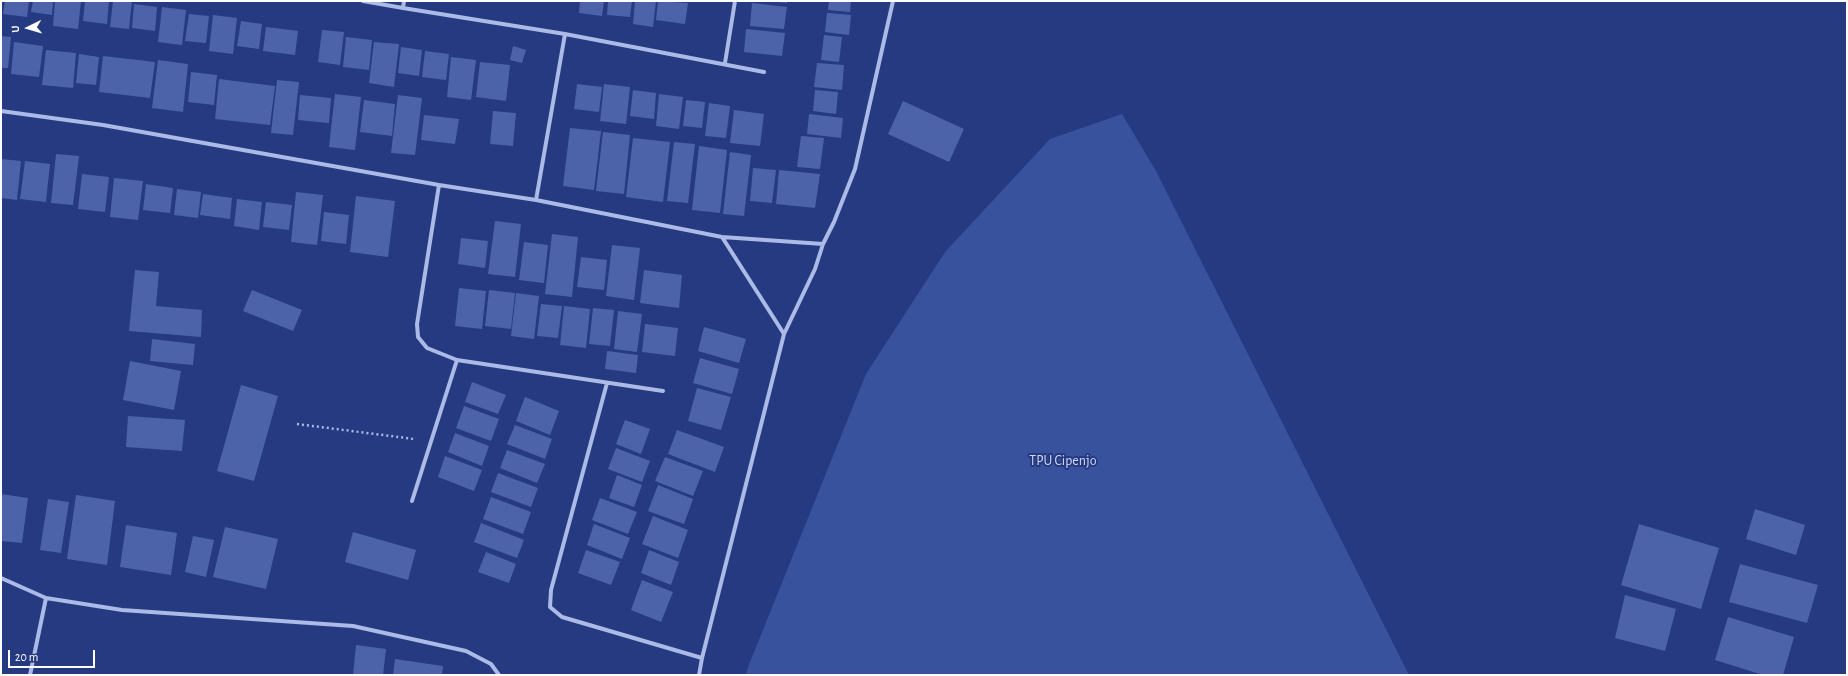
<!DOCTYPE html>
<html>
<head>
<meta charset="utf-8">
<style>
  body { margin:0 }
  #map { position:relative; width:1848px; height:676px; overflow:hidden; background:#253a80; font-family:"Alegreya Sans",sans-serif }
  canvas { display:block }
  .frame { position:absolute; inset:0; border:2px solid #fff; pointer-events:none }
  .north { position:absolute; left:8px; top:8px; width:40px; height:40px; -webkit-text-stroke:3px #253a80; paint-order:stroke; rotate:265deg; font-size:11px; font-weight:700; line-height:16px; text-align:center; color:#fff }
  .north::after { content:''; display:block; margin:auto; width:14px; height:18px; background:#fff; clip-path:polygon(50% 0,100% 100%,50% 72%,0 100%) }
  .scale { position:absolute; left:8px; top:650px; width:87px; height:18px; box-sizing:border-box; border:2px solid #fff; border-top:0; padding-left:5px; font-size:12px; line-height:14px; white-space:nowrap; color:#fff; -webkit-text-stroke:3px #253a80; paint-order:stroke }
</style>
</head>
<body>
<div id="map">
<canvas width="1848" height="676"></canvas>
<div class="frame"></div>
<div class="north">U</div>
<div class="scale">20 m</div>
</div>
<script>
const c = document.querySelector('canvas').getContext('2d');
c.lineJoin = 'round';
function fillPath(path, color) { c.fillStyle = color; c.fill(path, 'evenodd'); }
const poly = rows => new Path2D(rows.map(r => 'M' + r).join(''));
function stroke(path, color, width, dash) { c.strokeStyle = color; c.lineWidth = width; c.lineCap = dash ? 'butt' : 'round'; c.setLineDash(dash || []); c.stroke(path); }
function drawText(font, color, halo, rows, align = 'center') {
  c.font = font + ' "Alegreya Sans",sans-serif'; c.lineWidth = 4; c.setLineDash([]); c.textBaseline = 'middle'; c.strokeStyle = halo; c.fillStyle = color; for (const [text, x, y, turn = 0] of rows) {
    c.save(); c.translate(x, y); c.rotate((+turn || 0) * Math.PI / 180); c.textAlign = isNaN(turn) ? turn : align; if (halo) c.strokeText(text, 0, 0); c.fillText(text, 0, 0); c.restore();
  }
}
fillPath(poly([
  [1122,114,1156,171,1409,675,746,675,748,667,866,374,945,252,1050,139]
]), '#39529e');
fillPath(poly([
  [5,1,29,1,27,17,3,14],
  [33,1,53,1,52,15,31,12],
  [55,1,81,1,78,29,53,26],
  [85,1,109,1,107,24,83,21],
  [113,1,132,1,129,29,110,27],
  [580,1,604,1,602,16,579,13],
  [608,1,632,1,630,17,607,15],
  [635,1,656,1,653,27,633,24],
  [658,1,688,3,685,24,656,20],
  [777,1,787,1,787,3,777,2],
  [829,1,851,1,850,12,828,10],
  [752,3,787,7,784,29,750,26],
  [134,4,157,7,155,31,132,28],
  [162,7,186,10,182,45,158,42],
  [827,13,851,15,849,35,825,32],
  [189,14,209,16,206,43,185,41],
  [213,15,237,18,233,54,209,51],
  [241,21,262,24,259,49,237,46],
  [266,27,298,31,295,55,263,51],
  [746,29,785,33,782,56,744,52],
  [322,30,344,32,340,65,318,62],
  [824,35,842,37,839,62,821,60],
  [1,36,11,37,8,68,1,68],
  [346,37,372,40,369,70,343,67],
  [14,42,43,46,39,77,11,74],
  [374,42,399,44,394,87,369,83],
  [513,46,526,50,522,63,510,60],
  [401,47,422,50,419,76,398,73],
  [46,50,76,53,73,88,42,85],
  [425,51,449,54,446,80,422,77],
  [79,54,99,57,96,85,76,83],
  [103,56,155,62,150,98,99,92],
  [451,57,476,60,471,100,447,97],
  [158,60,188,64,183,112,152,108],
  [480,62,510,65,506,101,476,97],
  [817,63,844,65,842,90,814,87],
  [191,72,217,75,214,105,188,102],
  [219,79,275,86,270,125,215,119],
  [277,80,299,82,293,135,271,133],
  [577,84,602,87,599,112,574,109],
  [604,84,630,87,626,124,600,121],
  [633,90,656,93,654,119,630,116],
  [815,90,838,92,836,114,813,111],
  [335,94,361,97,355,150,329,147],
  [659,94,683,97,679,129,656,126],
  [300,95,331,98,329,123,298,120],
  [398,95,422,98,415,155,391,153],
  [364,100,395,104,392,136,360,132],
  [686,100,705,102,702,128,683,126],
  [903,101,964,129,949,162,888,134],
  [709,103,730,106,726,138,705,136],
  [734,110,764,114,760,146,730,143],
  [493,111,516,113,513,146,490,144],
  [809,114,843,118,841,138,807,134],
  [424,115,459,119,455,144,421,140],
  [570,128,601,131,594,190,563,186],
  [603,132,630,135,624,194,596,191],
  [801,136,824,138,820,169,797,167],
  [633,138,670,142,663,202,626,197],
  [674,142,695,144,688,203,667,201],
  [699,146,727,150,720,213,692,210],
  [730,152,751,155,744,216,723,214],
  [56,154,79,156,73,205,51,203],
  [1,159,21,161,17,200,1,198],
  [25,161,50,164,46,202,20,199],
  [753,168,776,170,772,203,750,201],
  [779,170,820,174,815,208,776,204],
  [82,174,109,177,105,212,78,209],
  [114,178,143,181,138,220,110,217],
  [146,184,173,188,170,213,143,210],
  [177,189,201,192,198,218,174,215],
  [296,192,323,195,317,245,291,242],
  [203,194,232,198,230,219,200,215],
  [356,196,395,201,388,257,350,252],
  [237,199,262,202,259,230,234,226],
  [266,202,292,205,289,230,263,227],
  [324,212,349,215,346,244,321,241],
  [495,221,521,224,515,277,488,274],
  [552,234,578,237,572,297,545,294],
  [461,238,488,241,485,268,458,264],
  [524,242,548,245,544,283,519,280],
  [612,245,640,248,634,300,606,296],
  [581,257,607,260,604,290,577,287],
  [135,270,159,272,156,306,202,310,201,337,129,331],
  [644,270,682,275,679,308,640,303],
  [459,288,486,291,482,329,455,326],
  [252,290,302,310,293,331,243,311],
  [489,290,515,293,511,329,485,326],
  [516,293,539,296,534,339,511,336],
  [541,304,562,306,558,338,537,336],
  [564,306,590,309,586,348,560,345],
  [593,308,614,310,610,346,589,344],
  [618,311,642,314,637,352,614,349],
  [645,324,678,328,675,356,642,352],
  [704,327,746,339,739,363,698,351],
  [152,339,195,344,193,365,150,361],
  [607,351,638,355,636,373,605,369],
  [700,358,739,369,732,394,693,383],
  [130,361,181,371,174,410,123,400],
  [472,382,506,395,498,414,465,402],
  [241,385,278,396,254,481,217,471],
  [697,388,731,397,721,430,688,421],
  [525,397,559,411,550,435,516,421],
  [464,406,499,419,491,441,456,428],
  [128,416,185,420,182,451,126,447],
  [625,420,650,429,641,454,616,444],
  [515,425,552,439,545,459,507,444],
  [677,430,724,447,715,472,668,454],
  [455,433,489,446,482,466,448,452],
  [616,448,650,461,642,482,608,469],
  [507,450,545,464,537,483,500,468],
  [445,456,482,470,474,491,438,477],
  [665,457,703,471,693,496,655,481],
  [498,473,538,488,531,507,491,492],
  [617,475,642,485,634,507,609,498],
  [658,485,693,499,684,524,648,511],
  [1,494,28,498,22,543,1,541],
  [76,495,115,501,107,565,67,559],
  [491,497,531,512,523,534,483,519],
  [600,498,637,512,628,534,592,520],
  [48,499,69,502,61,553,40,550],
  [1755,509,1805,525,1796,555,1746,539],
  [653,516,688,530,678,558,642,544],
  [481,523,524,540,517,558,474,542],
  [594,524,630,538,622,559,587,545],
  [1639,524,1719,548,1701,609,1621,585],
  [126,525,177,533,171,575,120,567],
  [225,527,278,539,266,589,213,577],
  [353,532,416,550,408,580,345,562],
  [193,536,214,540,206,577,185,572],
  [586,550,620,562,611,585,578,573],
  [649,550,679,562,671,585,641,573],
  [486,552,516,564,509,583,478,572],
  [1740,564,1818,585,1807,623,1729,602],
  [642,580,673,592,661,622,631,610],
  [1625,595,1676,609,1665,651,1615,638],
  [1728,617,1794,637,1783,675,1763,675,1715,660],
  [356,645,386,649,383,675,353,675],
  [395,659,443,666,442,675,393,675]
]), '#4d63a9');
stroke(poly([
  [297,424,414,439]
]), '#abbae6', 2.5, [2, 3]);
stroke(poly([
  [363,1,403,8,404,1],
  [403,8,565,34],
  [725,63,735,1],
  [1,111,103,125,439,185,536,200,722,237,823,244,815,269,784,334,702,658,699,675],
  [439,185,417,324,418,337,427,348,457,360,663,391],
  [536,200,565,34,764,72],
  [722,237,784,334],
  [823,244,834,222,855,169,893,1],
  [607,383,551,590,550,607,562,617,702,658],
  [412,501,457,360],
  [1,578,46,598,122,610,353,626,466,651,491,664,499,675],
  [30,675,46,598]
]), '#abbae6', 4);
drawText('14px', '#cfd8f5', '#253a80', [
  ["TPU Cipenjo",1063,461]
]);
</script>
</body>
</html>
